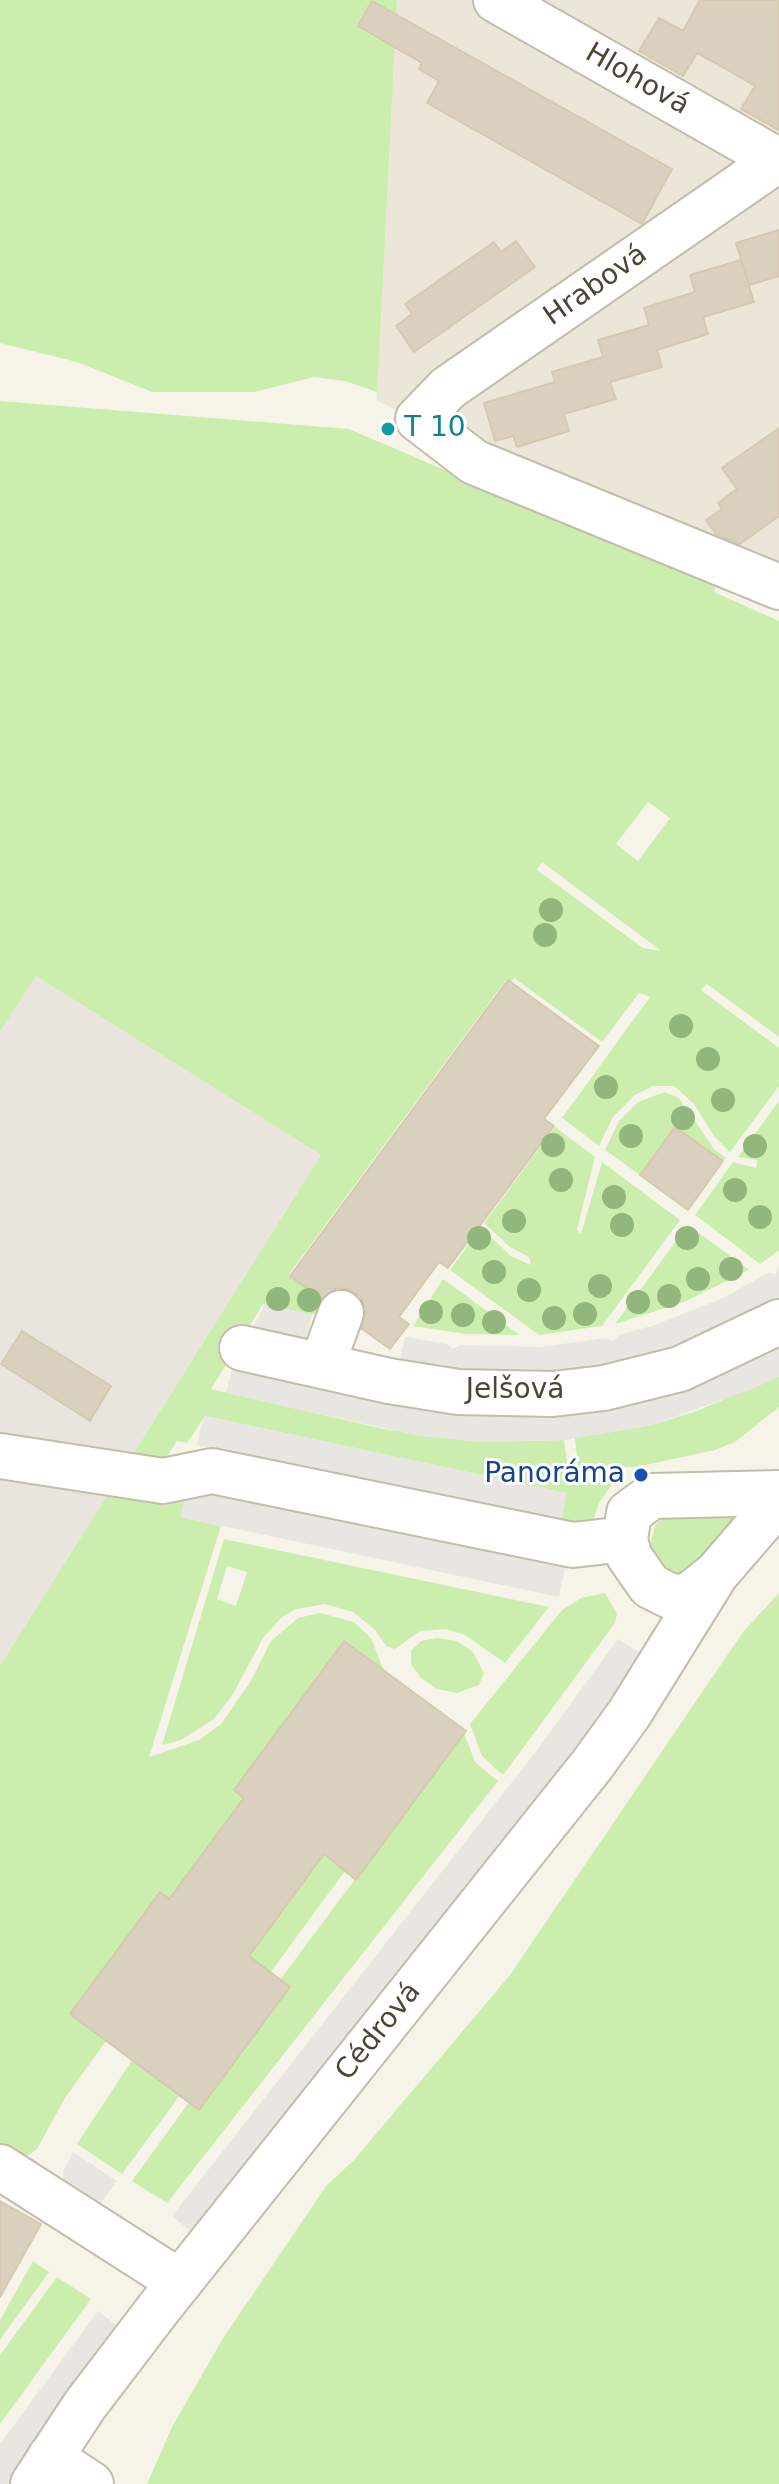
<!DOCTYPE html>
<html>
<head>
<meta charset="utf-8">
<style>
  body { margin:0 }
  canvas { display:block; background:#f6f4e9 }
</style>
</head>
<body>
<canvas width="779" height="2484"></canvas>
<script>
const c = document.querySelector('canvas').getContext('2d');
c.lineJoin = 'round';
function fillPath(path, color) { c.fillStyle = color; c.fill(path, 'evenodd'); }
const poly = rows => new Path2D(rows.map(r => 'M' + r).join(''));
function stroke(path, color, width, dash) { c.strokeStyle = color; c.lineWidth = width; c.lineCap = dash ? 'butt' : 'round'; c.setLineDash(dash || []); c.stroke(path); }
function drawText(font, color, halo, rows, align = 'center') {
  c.font = font + ' "DejaVu Sans",sans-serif'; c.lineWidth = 6; c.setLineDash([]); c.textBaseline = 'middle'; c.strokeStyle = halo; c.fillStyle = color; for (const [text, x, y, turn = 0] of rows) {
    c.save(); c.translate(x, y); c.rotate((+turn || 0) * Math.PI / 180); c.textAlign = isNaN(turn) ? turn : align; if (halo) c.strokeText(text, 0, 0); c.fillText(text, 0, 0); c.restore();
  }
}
fillPath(poly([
  [397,0,779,0,779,587,377,401,376,358]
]), '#ebe6d7');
fillPath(poly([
  [36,976,321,1155,0,1666,0,1032]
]), '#e9e5de');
fillPath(poly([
  [0,0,397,0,377,392,345,381,314,377,254,392,152,392,77,362,0,343],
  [0,401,349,429,716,586,714,592,779,621,779,1037,707,984,701,990,779,1048,779,1086,730,1152,714,1136,694,1104,674,1086,653,1086,635,1095,613,1117,599,1146,562,1118,650,997,639,993,602,1042,514,978,511,982,506,980,289,1274,328,1303,320,1312,312,1315,263,1304,211,1389,388,1430,481,1442,564,1440,570,1484,615,1480,599,1503,591,1527,561,1522,566,1493,205,1416,187,1443,177,1441,144,1493,186,1492,181,1517,221,1526,149,1757,199,1740,221,1724,251,1681,271,1641,298,1618,320,1613,354,1622,371,1638,384,1671,343,1641,235,1789,244,1798,169,1899,71,2014,106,2041,65,2098,37,2149,24,2158,0,2146,0,1666,321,1155,36,976,0,1032],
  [648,802,670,818,638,861,616,844],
  [542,862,660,950,660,951,643,948,537,870],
  [665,1092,679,1098,715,1150,726,1158,723,1161,675,1127,640,1175,605,1150,619,1121,638,1102],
  [779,1101,779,1250,760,1264,695,1215,733,1162,756,1168,757,1160,738,1157],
  [555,1127,595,1157,577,1230,581,1234,602,1162,680,1220,602,1326,539,1335,450,1270,481,1228,511,1256,531,1265,529,1257,510,1247,484,1223],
  [688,1225,749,1270,684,1302,615,1324],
  [443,1279,514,1331,520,1335,466,1334,413,1326],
  [779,1376,779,1407,735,1442,715,1450,636,1467,578,1468,575,1438,652,1425,697,1411],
  [731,1502,736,1515,703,1560,679,1573,660,1566,649,1549,655,1525,663,1519],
  [224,1539,549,1607,505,1663,465,1635,446,1629,420,1631,395,1649,386,1646,375,1630,353,1612,325,1604,296,1609,282,1617,263,1638,233,1694,214,1719,181,1740,162,1745],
  [227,1566,247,1572,236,1606,217,1599],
  [605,1593,617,1614,615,1623,504,1774,499,1772,482,1756,470,1724,562,1610,581,1598],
  [779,1593,779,2484,147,2484,172,2427,222,2340,326,2186,354,2160,510,1975,743,1632],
  [437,1638,457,1641,473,1652,484,1673,479,1685,457,1693,437,1689,421,1678,411,1664,411,1651,421,1641],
  [464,1733,475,1762,498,1781,167,2203,132,2181,189,2102,200,2109,289,1988,280,1980],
  [323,1855,345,1871,270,1973,248,1957],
  [132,2060,180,2095,122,2174,77,2144],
  [33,2261,49,2272,0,2340,0,2320],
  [57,2277,91,2299,0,2424,0,2355]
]), '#cbeeae');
fillPath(poly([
  [779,1266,779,1301,693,1343,604,1368,512,1378,399,1366,405,1337,447,1344,453,1349,460,1345,541,1347,606,1338,613,1341,619,1335,655,1325,723,1298,768,1273,776,1274],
  [265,1304,312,1315,305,1344,250,1332],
  [779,1342,779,1376,755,1388,652,1425,564,1440,481,1442,419,1436,226,1393,233,1364,395,1401],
  [204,1416,567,1493,561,1522,197,1445],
  [186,1492,204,1492,565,1568,559,1597,180,1517],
  [618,1639,644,1655,601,1716,194,2234,172,2216,534,1754],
  [73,2152,117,2181,98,2207,64,2182,63,2172],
  [98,2311,121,2329,10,2484,0,2484,0,2444]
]), '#e7e6e1');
const building = poly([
  [700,0,779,0,779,130,741,109,755,86,726,69,697,53,683,76,639,51,659,18,683,31,700,0],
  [372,1,672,169,642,224,427,103,439,81,419,69,422,63,358,26,372,1],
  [779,230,779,276,749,285,736,243,779,230],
  [516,241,535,267,414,352,396,326,412,314,405,304,494,242,501,252,516,241],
  [741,260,754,302,703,317,708,334,657,350,662,367,610,382,616,399,564,414,569,431,517,447,513,436,495,441,484,403,555,382,552,372,603,357,598,340,649,325,644,308,695,292,690,275,741,260],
  [779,428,779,516,740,544,716,534,706,520,722,509,718,503,737,489,722,468,779,428],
  [508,980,599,1046,544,1119,554,1126,448,1268,439,1262,399,1317,409,1324,390,1349,362,1329,366,1309,360,1296,350,1290,337,1288,321,1299,290,1276,508,980],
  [675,1127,723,1161,688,1210,640,1175,675,1127],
  [22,1331,111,1386,90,1421,1,1364,22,1331],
  [344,1641,466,1731,356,1880,324,1854,249,1956,290,1987,199,2110,70,2014,160,1892,169,1899,244,1798,234,1790,344,1641],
  [0,2201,41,2224,0,2297,0,2201]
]);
fillPath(building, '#d9d1bd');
stroke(building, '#d5cab0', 2);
const minor = poly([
  [496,0,777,160],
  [779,159,448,388,418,419,474,462,779,587],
  [242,1348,389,1381,458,1392,553,1394,604,1388,680,1369,779,1322],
  [327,1366,329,1346,341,1313],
  [0,1456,163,1481,212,1471,573,1545,625,1539],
  [779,1493,652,1496,629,1513,625,1539,629,1556,650,1586,670,1596,687,1597,716,1574,779,1501],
  [0,2167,180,2282],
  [50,2457,91,2484],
  [33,2484,85,2405,159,2308,592,1765,629,1714,716,1574]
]);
stroke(minor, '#c3bdab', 48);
stroke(minor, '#fff', 44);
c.fillStyle = '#91b77c';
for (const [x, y] of [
  [551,910],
  [545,935],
  [681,1026],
  [708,1059],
  [606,1087],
  [723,1100],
  [683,1118],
  [631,1136],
  [553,1145],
  [755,1146],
  [561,1180],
  [735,1190],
  [614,1197],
  [760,1217],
  [514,1221],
  [622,1225],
  [479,1238],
  [687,1238],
  [731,1269],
  [494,1272],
  [698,1279],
  [600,1286],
  [529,1290],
  [669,1296],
  [278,1299],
  [309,1300],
  [638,1302],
  [431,1312],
  [585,1314],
  [463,1315],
  [554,1318],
  [494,1322]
]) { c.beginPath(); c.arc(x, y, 12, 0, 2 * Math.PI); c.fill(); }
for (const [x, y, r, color] of [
  [388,429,8,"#0f9aa8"],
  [641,1475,8,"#1a4fb4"]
]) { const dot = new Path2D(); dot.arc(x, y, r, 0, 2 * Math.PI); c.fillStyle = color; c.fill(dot); stroke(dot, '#fff', 3); }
drawText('28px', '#4b4536', '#fff', [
  ["Hlohová",637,80,30],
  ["Hrabová",596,286,-35],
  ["Jelšová",515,1391],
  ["Cédrová",379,2032,-51]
]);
drawText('28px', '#0d838f', '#fff', [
  ["T 10",404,429]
], 'left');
drawText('28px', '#164399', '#fff', [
  ["Panoráma",625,1475]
], 'right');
</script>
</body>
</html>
